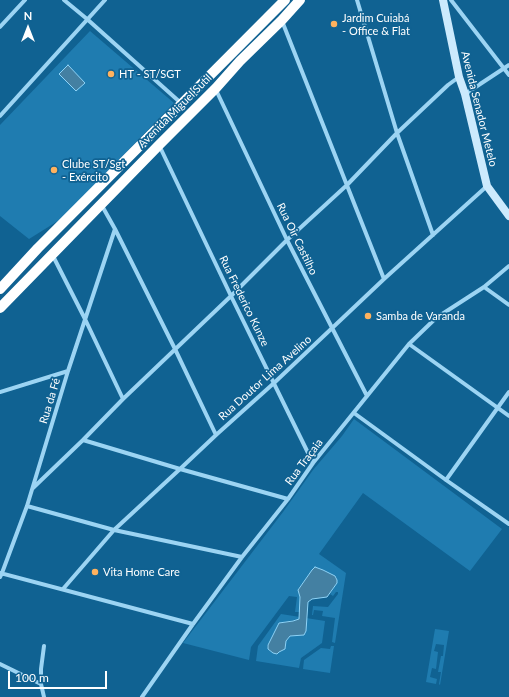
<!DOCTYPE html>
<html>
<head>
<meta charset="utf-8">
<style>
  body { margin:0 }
  #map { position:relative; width:509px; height:697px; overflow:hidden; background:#106292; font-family:Lato,sans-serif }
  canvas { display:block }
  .north { position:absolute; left:8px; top:8px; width:40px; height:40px; -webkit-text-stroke:3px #106292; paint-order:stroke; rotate:0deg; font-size:11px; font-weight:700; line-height:16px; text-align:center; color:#fff }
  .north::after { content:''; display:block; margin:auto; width:14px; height:18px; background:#fff; clip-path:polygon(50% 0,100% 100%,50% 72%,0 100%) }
  .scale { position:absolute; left:8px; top:671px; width:99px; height:18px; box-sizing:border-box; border:2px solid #fff; border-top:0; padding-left:5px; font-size:12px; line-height:14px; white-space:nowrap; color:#fff; -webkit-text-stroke:3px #106292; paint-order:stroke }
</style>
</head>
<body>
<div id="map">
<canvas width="509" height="697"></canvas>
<div class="north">N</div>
<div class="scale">100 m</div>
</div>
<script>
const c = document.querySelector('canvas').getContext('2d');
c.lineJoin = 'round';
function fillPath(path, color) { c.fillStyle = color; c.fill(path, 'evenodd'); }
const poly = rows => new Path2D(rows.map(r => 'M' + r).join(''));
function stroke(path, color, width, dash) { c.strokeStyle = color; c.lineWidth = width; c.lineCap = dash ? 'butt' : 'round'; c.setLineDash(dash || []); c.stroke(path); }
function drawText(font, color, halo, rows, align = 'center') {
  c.font = font + ' Lato,sans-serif'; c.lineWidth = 3.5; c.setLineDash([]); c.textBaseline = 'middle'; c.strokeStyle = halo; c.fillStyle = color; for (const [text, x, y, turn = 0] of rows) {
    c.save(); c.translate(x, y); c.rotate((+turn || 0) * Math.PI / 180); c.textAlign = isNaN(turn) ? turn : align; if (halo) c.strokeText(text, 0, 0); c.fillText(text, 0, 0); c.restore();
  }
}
fillPath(poly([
  [90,31,174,103,61,219,29,239,0,216,0,125],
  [354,419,502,529,470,571,363,493,319,554,346,573,335,643,332,642,335,618,322,616,323,611,314,610,313,615,312,615,313,606,328,607,338,594,338,592,336,592,333,596,330,594,337,583,337,578,335,576,323,570,312,570,298,589,300,597,300,612,295,612,297,597,289,596,251,647,249,660,183,643,283,512,313,470,342,436],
  [281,614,300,617,300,618,299,619,279,623,278,625,267,646,268,649,273,653,282,651,286,647,286,641,290,636,304,635,306,631,306,618,325,621,322,643,301,658,299,668,256,661,258,646],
  [435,629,449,631,440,685,439,684,441,672,438,672,441,656,443,656,444,645,436,644,434,651,438,652,436,669,432,668,430,677,437,679,436,684,426,682],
  [331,646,334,646,330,673,303,669,304,660,321,648,330,649]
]), '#1f7cb0');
const water = poly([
  [68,65,85,83,76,91,59,74,68,65],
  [315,567,323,570,335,576,337,580,337,583,327,597,312,599,308,602,306,631,304,635,290,636,286,641,285,649,279,652,277,654,273,653,268,649,268,645,279,623,293,621,299,619,300,597,298,590,312,570,315,567]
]);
fillPath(water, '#4480a2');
stroke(water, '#8ed3f7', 1);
stroke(poly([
  [64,0,87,19,182,104],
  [357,0,397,133,433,235],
  [451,0,509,75],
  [282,21,384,279],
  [0,27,25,0],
  [216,90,287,240,367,396],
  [465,94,509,65],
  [0,116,105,0],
  [159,145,231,296,313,463],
  [101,204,115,229,175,349,216,435],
  [53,256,85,319,123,399],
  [484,287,509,305],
  [409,344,509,416],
  [0,392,68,371],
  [354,413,446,480,509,524],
  [83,440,180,469,288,499],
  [446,480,509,392],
  [33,488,83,440,123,399,231,296,287,240,347,185,397,133,448,85,459,77],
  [27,506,114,530,242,557],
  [0,573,193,624],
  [0,577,2,573,27,506,68,371,115,229],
  [63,589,114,530,180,469,216,435,274,383,384,279,487,186],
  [0,664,41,684],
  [44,697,41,684,41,669,44,646],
  [142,697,193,624,242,557,288,499,313,463,409,344,436,318,484,287,509,266]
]), '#9cd4f3', 4);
stroke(poly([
  [443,0,459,77,465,94,487,186,509,216]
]), '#cceafd', 8);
stroke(poly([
  [0,289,38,248,285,0],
  [0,308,159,145,216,88,240,61,282,20,300,0]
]), '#fff', 10);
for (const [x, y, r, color] of [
  [334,24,4,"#ffb25e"],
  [111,74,4,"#ffb25e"],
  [54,170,4,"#ffb25e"],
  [368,316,4,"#ffb25e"],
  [95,572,4,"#ffb25e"]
]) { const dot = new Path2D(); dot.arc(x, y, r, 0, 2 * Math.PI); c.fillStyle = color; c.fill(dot); stroke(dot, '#106292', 1.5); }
drawText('11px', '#fff', '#106292', [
  ["Jardim Cuiabá",342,18],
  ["- Office & Flat",342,31],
  ["HT - ST/SGT",119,74],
  ["Clube ST/Sgt",62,164],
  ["- Exército",62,177],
  ["Samba de Varanda",376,316],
  ["Vita Home Care",103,572]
], 'left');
drawText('11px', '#fff', '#106292', [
  ["Avenida Senador Metelo",479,109,76],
  ["Avenida Miguel Sutil",175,111,-45],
  ["Rua Oir Castilho",297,239,64],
  ["Rua Frederico Kunze",244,301,64],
  ["Rua Doutor Lima Avelino",265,378,-42],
  ["Rua da Fé",50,401,-73],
  ["Rua Traçaia",304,462,-53]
]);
</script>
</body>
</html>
